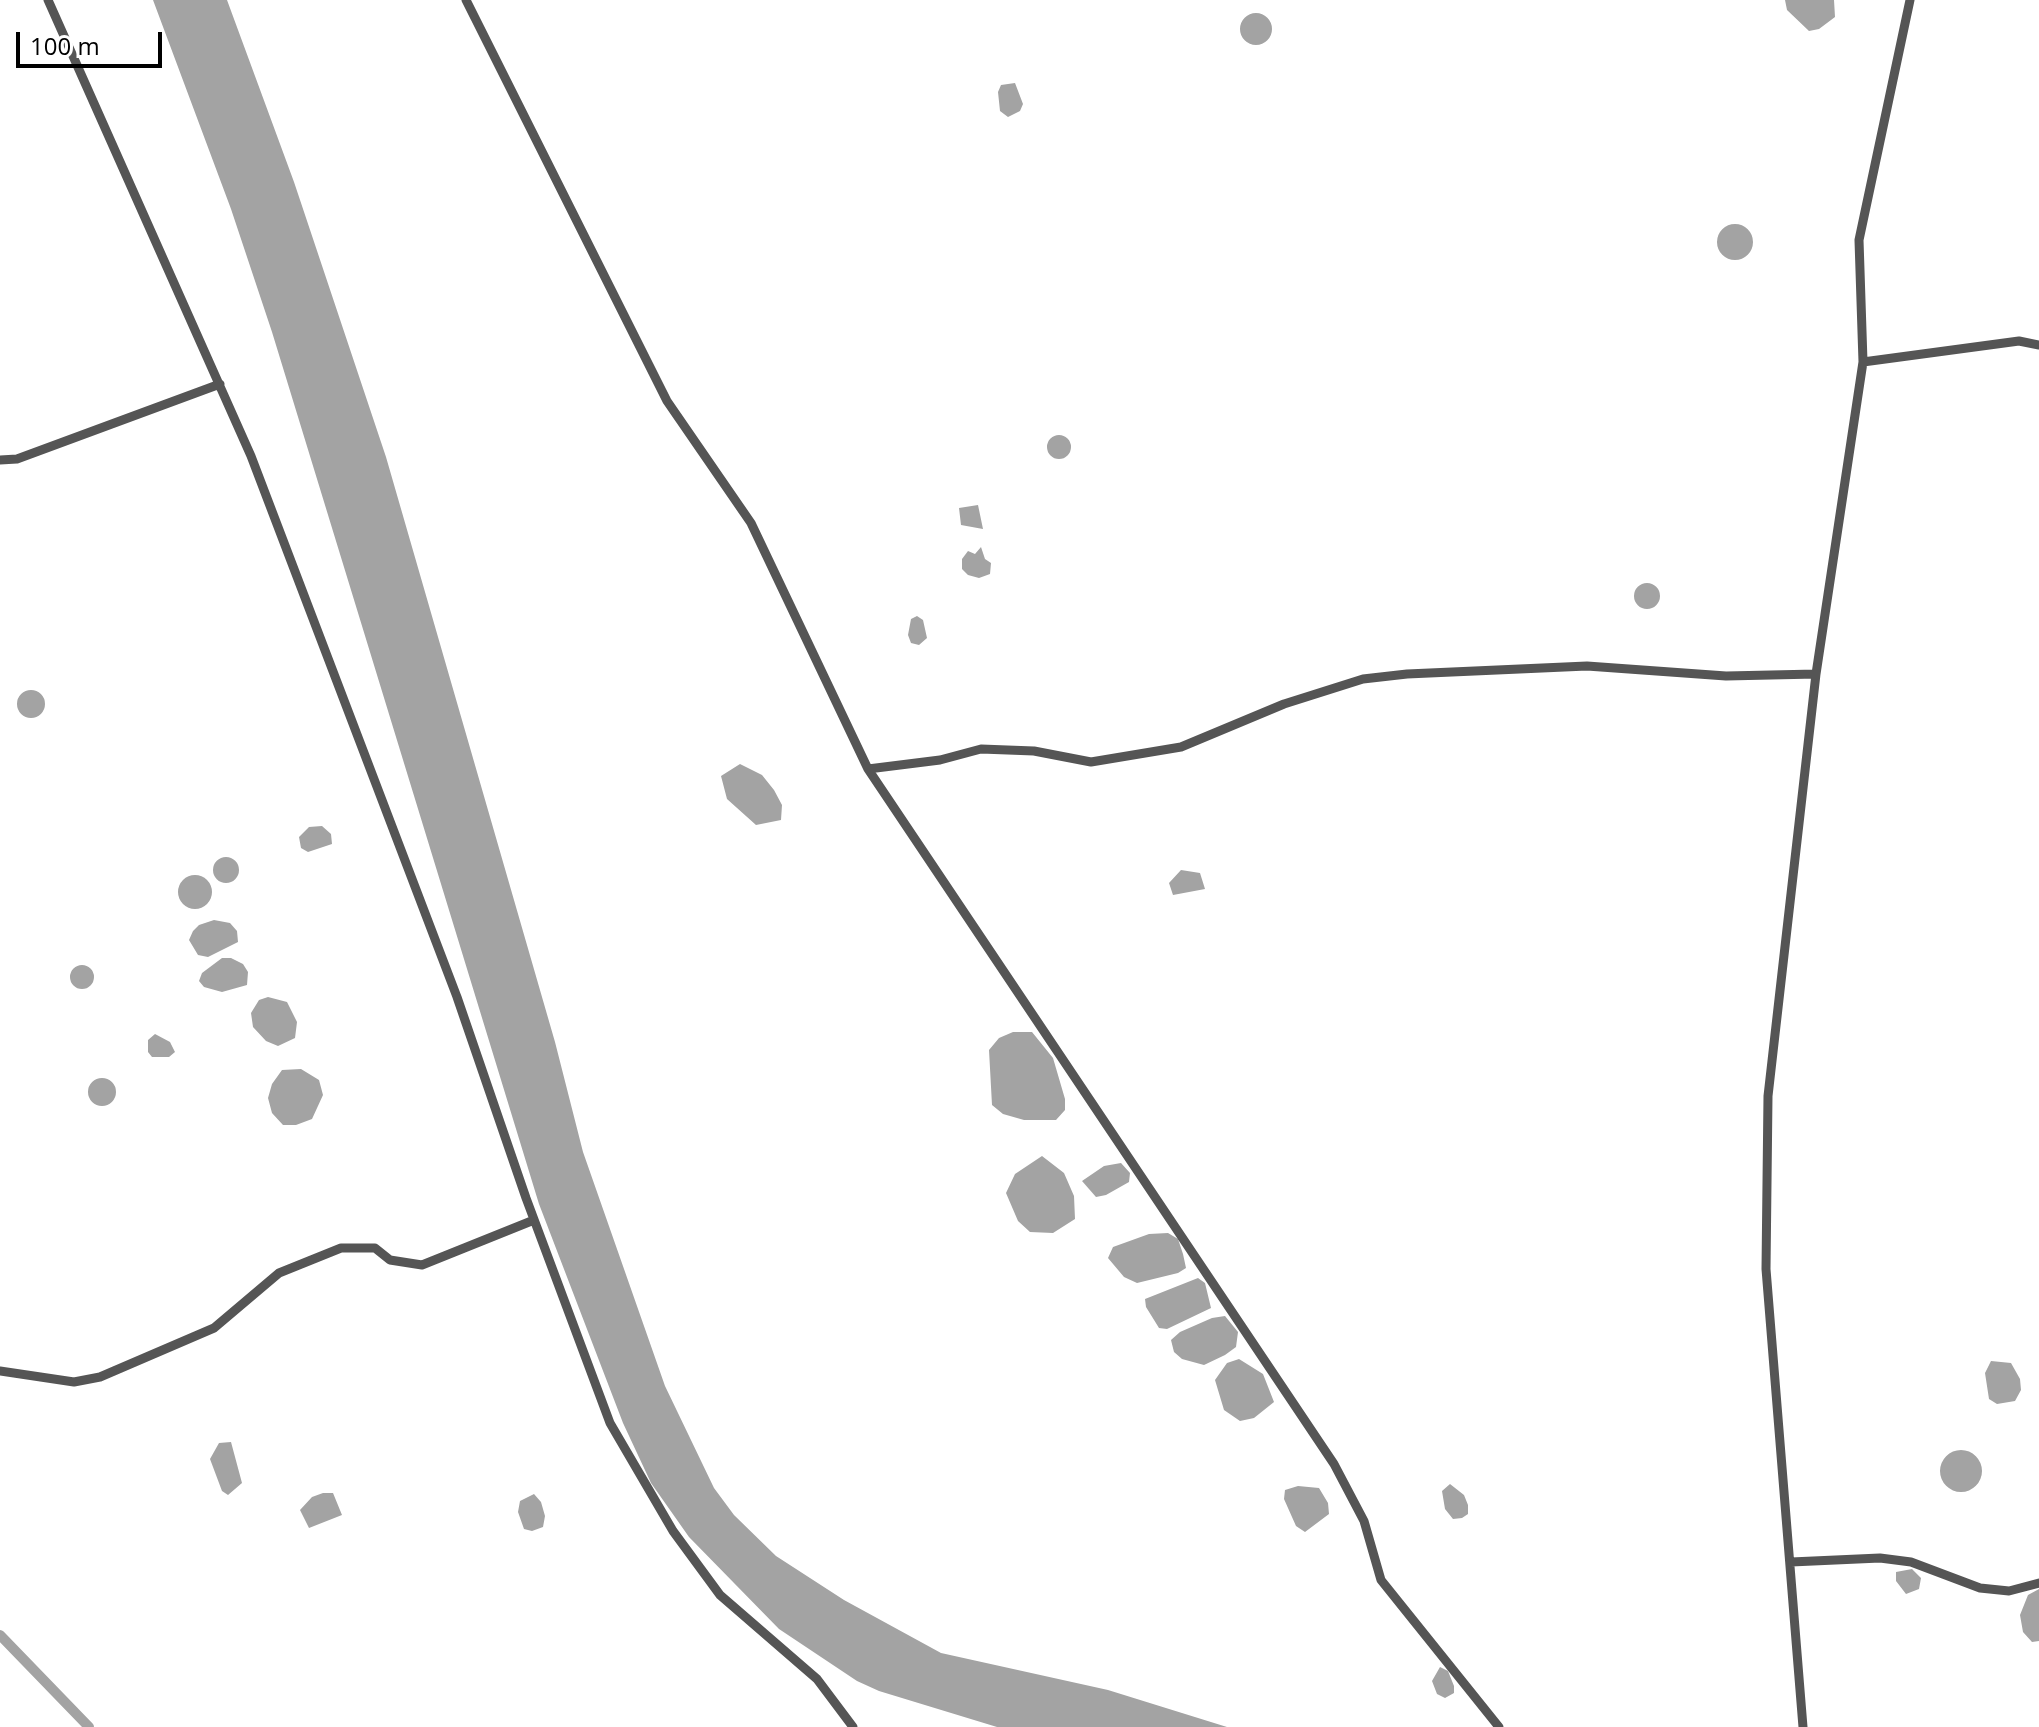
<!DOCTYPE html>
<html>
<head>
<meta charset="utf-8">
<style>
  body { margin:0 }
  #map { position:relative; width:2039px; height:1727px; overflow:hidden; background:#fff; font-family:"Open Sans",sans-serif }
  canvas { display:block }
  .scale { position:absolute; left:16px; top:32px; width:146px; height:36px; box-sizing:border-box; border:4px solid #000; border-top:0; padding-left:10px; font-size:24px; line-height:28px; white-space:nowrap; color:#000; -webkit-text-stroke:6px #fff; paint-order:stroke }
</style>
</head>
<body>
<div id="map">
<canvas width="2039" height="1727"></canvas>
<div class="scale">100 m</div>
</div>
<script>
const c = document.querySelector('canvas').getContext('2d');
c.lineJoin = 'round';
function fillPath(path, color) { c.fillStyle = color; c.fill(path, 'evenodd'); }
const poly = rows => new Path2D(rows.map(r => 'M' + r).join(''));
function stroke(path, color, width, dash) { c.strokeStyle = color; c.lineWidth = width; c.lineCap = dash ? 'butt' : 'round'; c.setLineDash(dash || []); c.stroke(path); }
fillPath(poly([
  [153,0,227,0,294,182,386,457,555,1042,583,1152,665,1386,714,1488,734,1515,776,1556,844,1600,941,1653,1108,1690,1227,1727,997,1727,879,1691,857,1681,779,1629,689,1537,651,1483,623,1423,539,1204,272,332,231,209],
  [1785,0,1834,0,1835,17,1819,29,1809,31,1787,10],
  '1240 29a16 16 0 1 1 32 0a16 16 0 1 1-32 0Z',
  [1015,83,1023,104,1020,111,1008,117,1000,111,998,92,1001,85],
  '1717 242a18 18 0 1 1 36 0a18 18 0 1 1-36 0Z',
  '1047 447a12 12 0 1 1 24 0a12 12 0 1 1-24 0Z',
  [978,505,983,529,961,525,959,508],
  [981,547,985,559,991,563,990,574,979,578,968,575,962,569,962,559,968,551,975,554],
  '1634 596a13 13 0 1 1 26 0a13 13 0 1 1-26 0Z',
  [917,616,923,620,927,638,919,645,911,643,908,635,911,619],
  '17 704a14 14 0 1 1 28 0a14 14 0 1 1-28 0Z',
  [740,764,762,775,774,790,782,805,781,820,756,825,727,799,721,776],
  [322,826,331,834,332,844,308,852,301,848,299,837,309,827],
  '213 870a13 13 0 1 1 26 0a13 13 0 1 1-26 0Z',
  [1181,870,1200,873,1205,889,1173,895,1169,883],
  '178 892a17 17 0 1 1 34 0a17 17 0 1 1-34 0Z',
  [214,920,230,923,237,931,238,942,208,957,198,955,189,940,193,931,199,925],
  [222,958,231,958,243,964,248,972,247,985,222,992,204,987,199,981,202,973],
  '70 977a12 12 0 1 1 24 0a12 12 0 1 1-24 0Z',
  [268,997,287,1002,297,1022,295,1038,278,1046,266,1041,253,1027,251,1013,259,1000],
  [1013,1032,1032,1032,1053,1058,1065,1099,1065,1110,1056,1120,1024,1120,1003,1114,992,1105,989,1050,999,1038],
  [155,1034,170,1042,175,1052,169,1057,152,1057,148,1052,148,1040],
  [301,1069,319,1080,323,1095,312,1119,296,1125,283,1125,272,1113,268,1098,272,1084,282,1070],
  '88 1092a14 14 0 1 1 28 0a14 14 0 1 1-28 0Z',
  [1042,1156,1064,1173,1074,1196,1075,1219,1053,1233,1030,1232,1018,1221,1006,1193,1015,1174],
  [1121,1163,1130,1173,1129,1182,1106,1195,1096,1197,1082,1181,1104,1166],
  [1168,1233,1178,1239,1183,1254,1186,1268,1178,1273,1137,1283,1124,1277,1108,1258,1113,1247,1149,1234],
  [1198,1278,1205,1283,1211,1308,1167,1329,1159,1328,1146,1307,1145,1299],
  [1225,1316,1238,1332,1236,1347,1225,1355,1204,1365,1182,1359,1174,1352,1171,1340,1180,1332,1212,1318],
  [1239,1359,1263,1374,1274,1402,1254,1418,1240,1421,1224,1410,1215,1380,1227,1363],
  [1991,1361,2011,1363,2020,1379,2021,1390,2015,1401,1997,1404,1989,1399,1985,1373],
  [231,1442,242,1483,228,1495,222,1491,210,1459,219,1443],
  '1940 1471a21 21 0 1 1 42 0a21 21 0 1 1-42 0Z',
  [1450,1484,1464,1495,1468,1505,1468,1514,1462,1518,1453,1519,1445,1509,1442,1491],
  [1298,1486,1319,1488,1328,1503,1329,1514,1305,1532,1296,1526,1284,1499,1285,1490],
  [323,1493,333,1493,342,1515,309,1528,300,1510,312,1497],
  [534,1494,541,1502,545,1516,543,1527,532,1531,524,1529,518,1512,520,1501],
  [1912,1569,1921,1578,1919,1589,1906,1594,1896,1581,1896,1572],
  [2039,1589,2039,1641,2032,1642,2023,1632,2020,1615,2028,1595],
  [1440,1667,1448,1671,1454,1686,1454,1693,1445,1698,1437,1694,1432,1681]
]), '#a3a3a3');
stroke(poly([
  [0,1635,89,1727]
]), '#a3a3a3', 10);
stroke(poly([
  [48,0,251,456,457,997,526,1198,610,1423,673,1531,720,1595,817,1679,853,1727],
  [466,0,667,401,751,523,868,769,1334,1464,1364,1521,1381,1580,1499,1727],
  [1863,362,2019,341,2039,345],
  [0,460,17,459,220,384],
  [868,769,940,760,981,749,1034,751,1091,762,1181,747,1284,704,1363,679,1407,674,1587,666,1726,676,1816,674],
  [0,1371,74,1382,100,1377,214,1328,279,1273,341,1248,375,1248,390,1260,422,1265,534,1220],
  [1791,1562,1880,1558,1911,1562,1980,1588,2009,1591,2039,1583],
  [1803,1727,1766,1269,1768,1096,1816,674,1863,362,1859,240,1910,0]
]), '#555', 9);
</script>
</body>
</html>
